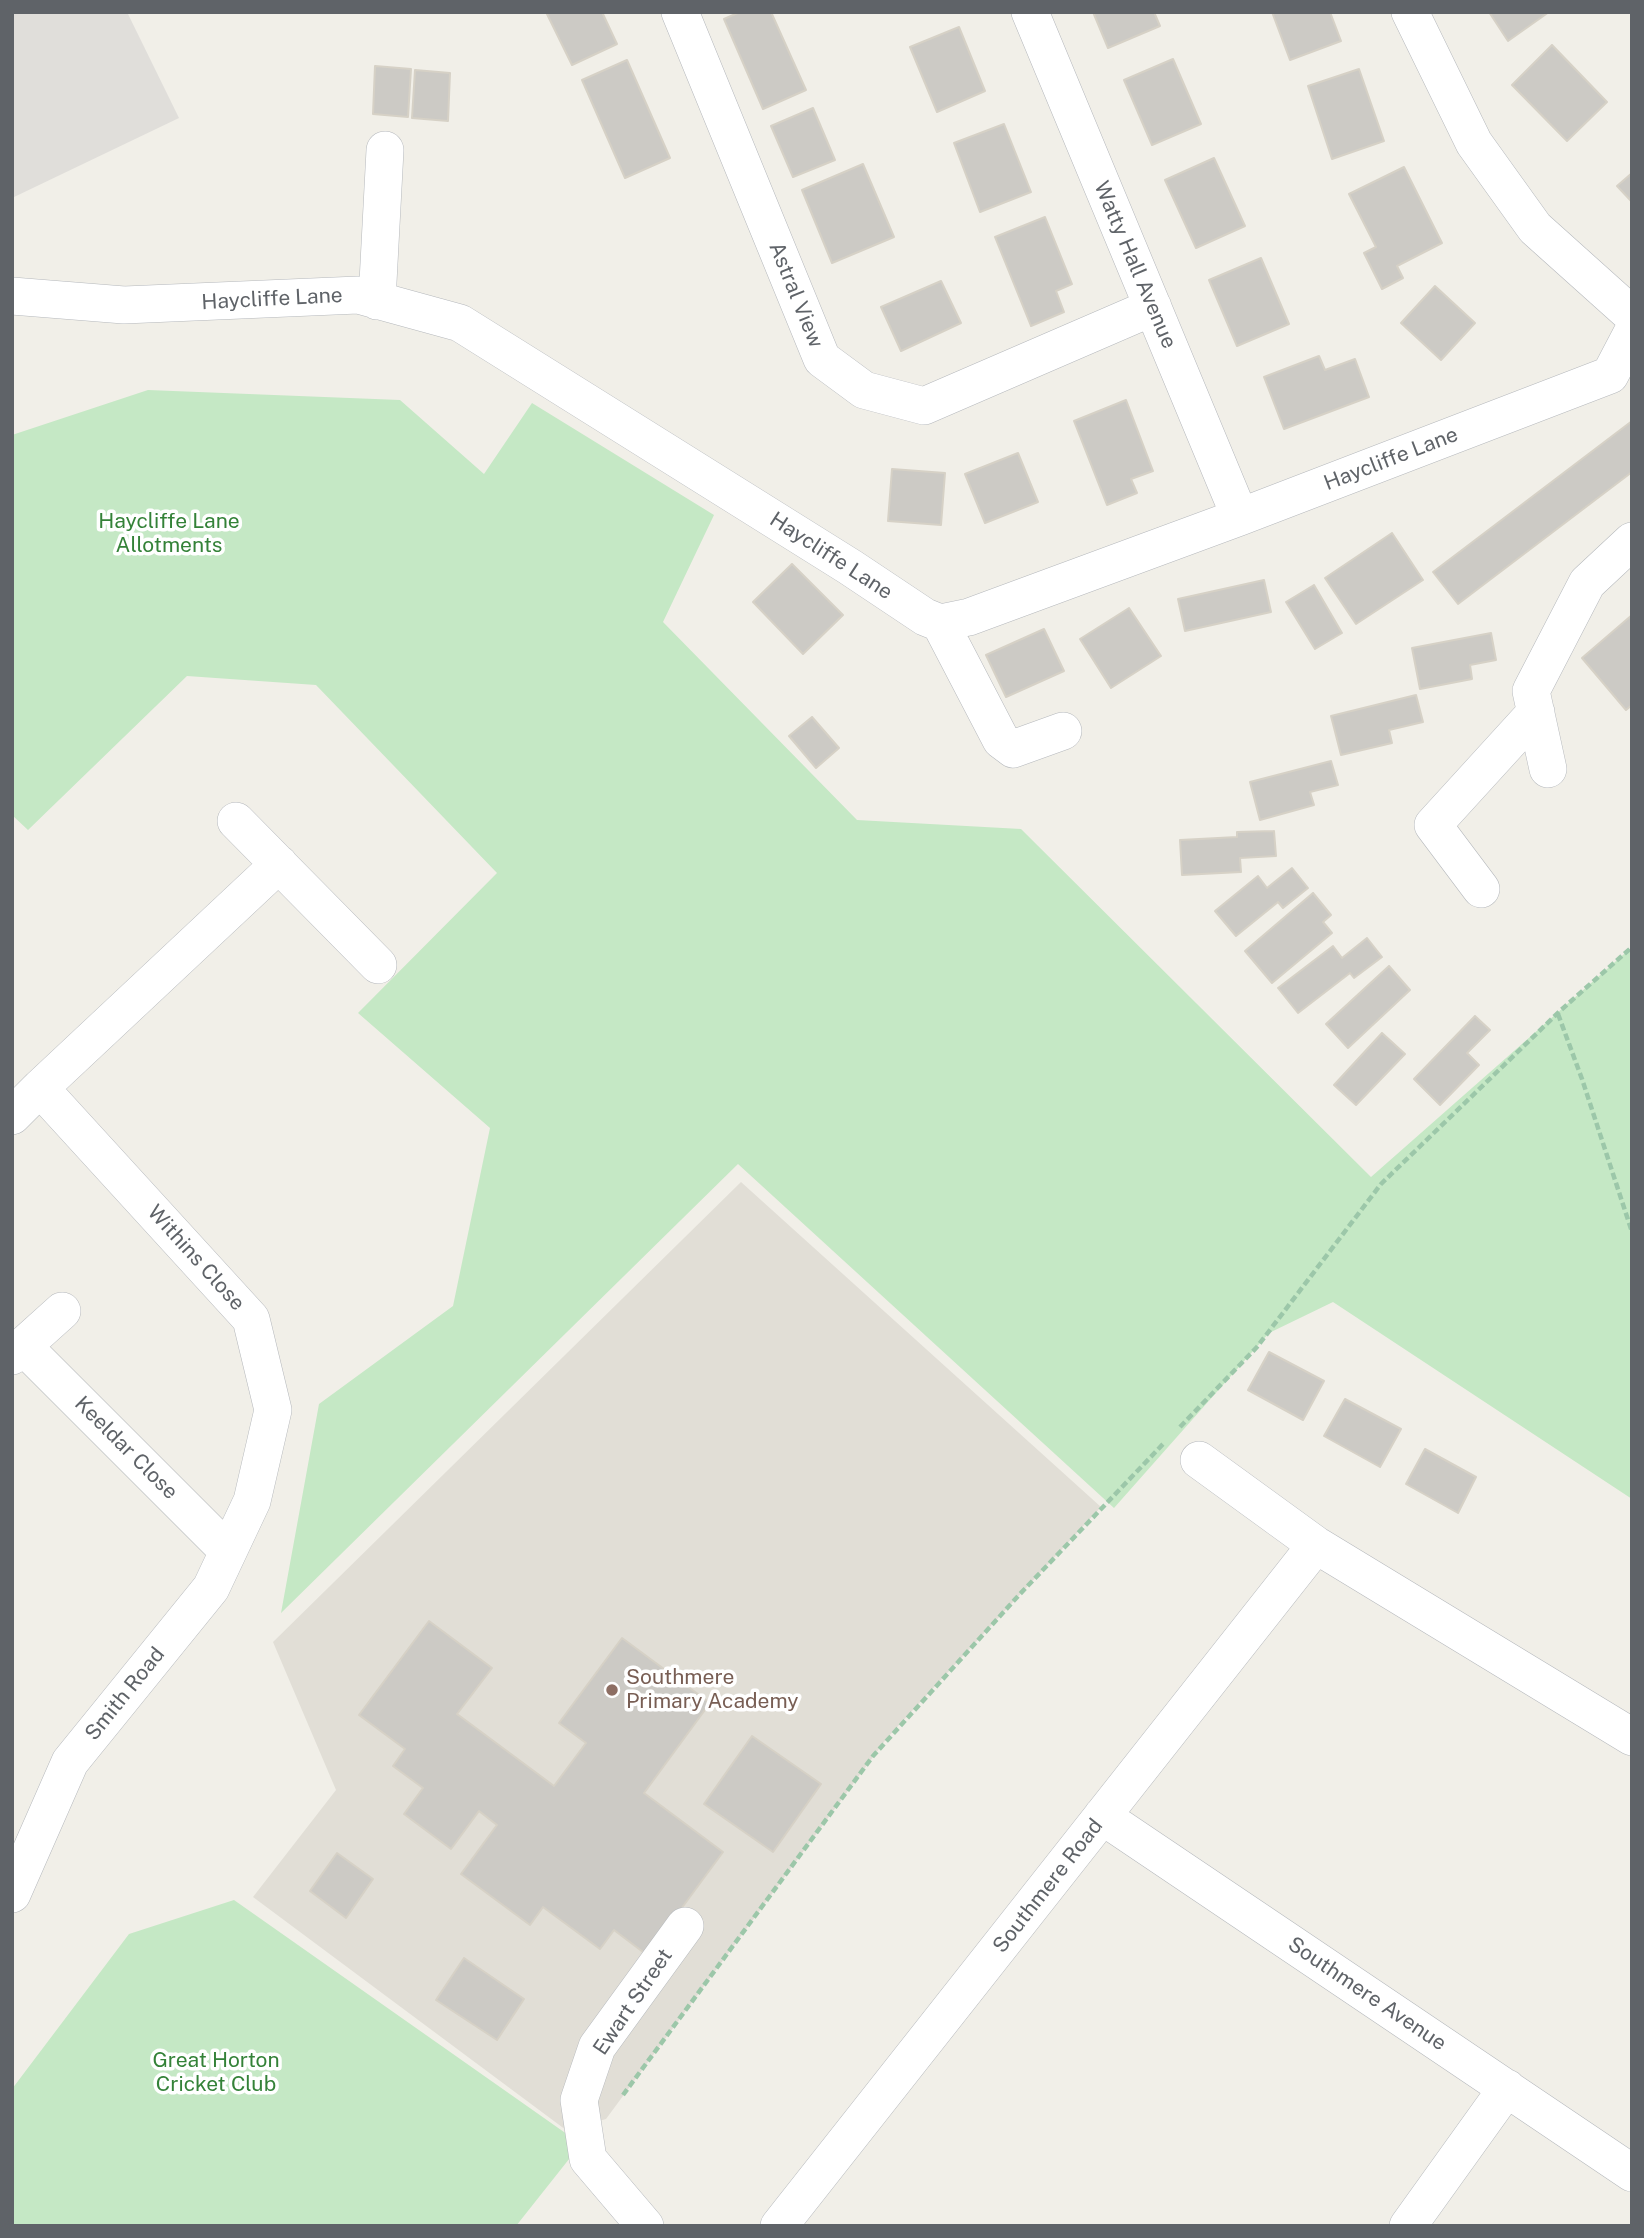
<!DOCTYPE html>
<html>
<head>
<meta charset="utf-8">
<style>
  body { margin:0 }
  #map { position:relative; width:1644px; height:2238px; overflow:hidden; background:#f1efe8; font-family:"Public Sans",sans-serif }
  canvas { display:block }
  .frame { position:absolute; inset:0; border:14px solid #5f6368; pointer-events:none }
</style>
</head>
<body>
<div id="map">
<canvas width="1644" height="2238"></canvas>
<div class="frame"></div>
</div>
<script>
const c = document.querySelector('canvas').getContext('2d');
c.lineJoin = 'round';
function fillPath(path, color) { c.fillStyle = color; c.fill(path, 'evenodd'); }
const poly = rows => new Path2D(rows.map(r => 'M' + r).join(''));
function stroke(path, color, width, dash) { c.strokeStyle = color; c.lineWidth = width; c.lineCap = dash ? 'butt' : 'round'; c.setLineDash(dash || []); c.stroke(path); }
function drawText(font, color, halo, rows, align = 'center') {
  c.font = font + ' "Public Sans",sans-serif'; c.lineWidth = 7; c.setLineDash([]); c.textBaseline = 'middle'; c.strokeStyle = halo; c.fillStyle = color; for (const [text, x, y, turn = 0] of rows) {
    c.save(); c.translate(x, y); c.rotate((+turn || 0) * Math.PI / 180); c.textAlign = isNaN(turn) ? turn : align; if (halo) c.strokeText(text, 0, 0); c.fillText(text, 0, 0); c.restore();
  }
}
fillPath(poly([
  [12,12,127,12,179,118,12,198]
]), '#e0deda');
fillPath(poly([
  [741,1182,1101,1507,887,1738,606,2119,566,2130,253,1897,336,1790,273,1642]
]), '#e1ded6');
fillPath(poly([
  [148,390,400,400,484,474,532,403,714,515,663,622,857,820,1021,829,1371,1177,1632,947,1632,1499,1333,1302,1269,1333,1114,1508,738,1164,281,1613,319,1404,453,1306,490,1128,358,1013,497,873,316,685,187,676,28,830,12,815,12,435],
  [234,1900,581,2144,516,2226,12,2226,12,2089,129,1934]
]), '#c5e8c5');
const building = poly([
  [546,12,602,12,617,44,572,65,546,12],
  [740,12,771,12,806,90,763,109,724,19,740,12],
  [1093,12,1154,12,1160,26,1108,48,1093,12],
  [1272,12,1330,12,1341,41,1290,60,1272,12],
  [1489,12,1549,12,1508,41,1489,12],
  [959,27,985,91,937,112,910,47,959,27],
  [1552,45,1607,102,1567,141,1512,85,1552,45],
  [1173,59,1201,124,1152,145,1124,80,1173,59],
  [627,60,670,158,625,178,582,80,627,60],
  [375,66,411,69,408,117,373,114,375,66],
  [1359,69,1384,141,1332,159,1308,86,1359,69],
  [415,70,450,73,448,121,412,118,415,70],
  [813,108,835,160,793,177,771,126,813,108],
  [1004,124,1031,192,980,212,954,143,1004,124],
  [1214,158,1245,226,1196,248,1165,180,1214,158],
  [863,164,894,237,832,263,802,190,863,164],
  [1404,167,1442,243,1397,266,1403,278,1382,289,1364,253,1376,247,1349,194,1404,167],
  [1632,173,1632,202,1617,186,1632,173],
  [1045,217,1072,284,1056,291,1064,312,1031,326,995,237,1045,217],
  [1261,258,1289,324,1237,346,1209,280,1261,258],
  [941,281,961,323,901,351,881,307,941,281],
  [1435,286,1475,323,1441,360,1401,323,1435,286],
  [1319,356,1325,370,1355,359,1369,397,1284,429,1264,377,1319,356],
  [1126,400,1153,471,1131,479,1137,493,1107,505,1074,421,1126,400],
  [1632,421,1632,472,1458,604,1433,572,1632,421],
  [1018,453,1038,502,985,523,965,474,1018,453],
  [892,469,945,473,941,525,888,521,892,469],
  [1392,533,1423,580,1356,624,1325,578,1392,533],
  [792,564,843,615,803,654,753,602,792,564],
  [1264,580,1271,612,1185,631,1178,599,1264,580],
  [1314,585,1342,633,1315,649,1286,602,1314,585],
  [1129,608,1161,656,1111,688,1080,639,1129,608],
  [1632,615,1632,705,1626,710,1582,658,1632,615],
  [1044,629,1064,671,1006,697,986,655,1044,629],
  [1491,633,1496,660,1470,665,1472,679,1420,689,1412,648,1491,633],
  [1416,695,1423,722,1389,730,1392,743,1341,755,1331,716,1416,695],
  [812,717,839,748,816,768,789,736,812,717],
  [1331,761,1338,785,1310,792,1314,805,1260,820,1250,782,1331,761],
  [1274,831,1276,856,1240,858,1241,872,1182,875,1180,840,1237,837,1237,832,1274,831],
  [1292,868,1308,888,1283,908,1278,902,1236,936,1215,911,1258,876,1267,888,1292,868],
  [1313,893,1331,915,1323,922,1332,933,1272,983,1245,951,1313,893],
  [1367,938,1382,957,1354,978,1350,973,1298,1013,1278,988,1333,946,1342,958,1367,938],
  [1389,966,1410,990,1348,1048,1326,1024,1389,966],
  [1475,1016,1490,1030,1467,1053,1479,1065,1440,1105,1414,1079,1475,1016],
  [1382,1033,1405,1054,1356,1105,1334,1085,1382,1033],
  [1269,1352,1324,1381,1303,1420,1248,1390,1269,1352],
  [1345,1399,1401,1429,1380,1467,1324,1436,1345,1399],
  [1425,1449,1476,1477,1458,1513,1406,1484,1425,1449],
  [429,1621,492,1668,457,1714,554,1786,586,1743,559,1723,622,1638,710,1703,644,1793,723,1852,647,1955,614,1930,600,1949,543,1907,530,1925,461,1874,497,1825,479,1811,451,1849,404,1814,423,1788,393,1766,405,1749,359,1715,429,1621],
  [752,1736,821,1784,773,1852,704,1804,752,1736],
  [337,1853,373,1879,346,1918,310,1891,337,1853],
  [464,1958,524,1999,497,2040,436,2000,464,1958]
]);
fillPath(building, '#cccac5');
stroke(building, '#d6d1c6', 2);
const minor = poly([
  [680,12,822,359,864,390,924,406,1153,307],
  [1030,12,1240,517],
  [1410,12,1474,143,1535,228,1632,315],
  [12,296,124,305,358,295,460,323,850,567,925,617,940,623,969,617,1240,517,1610,375,1632,333],
  [377,301,385,150],
  [940,623,1001,740,1013,749,1063,731],
  [1548,769,1531,691,1587,583,1632,541],
  [236,821,378,965],
  [1481,889,1433,825,1536,712],
  [40,1088,279,864],
  [12,1116,40,1088,251,1319,273,1410,252,1501,211,1588,70,1762,12,1894],
  [23,1346,228,1551],
  [12,1356,62,1311],
  [1199,1460,1316,1545,1632,1737],
  [1102,1816,1632,2173],
  [645,2226,588,2159,579,2100,597,2047,685,1926],
  [779,2226,1316,1545],
  [1408,2226,1507,2088]
]);
stroke(minor, '#b5b8bc', 38);
stroke(poly([
  [1558,1014,1582,1079,1632,1232],
  [1180,1427,1257,1347,1381,1184,1561,1010,1632,947],
  [623,2095,873,1756,1019,1595,1164,1443]
]), '#9cc7a9', 4.5, [7, 3.5]);
stroke(minor, '#fff', 37);
for (const [x, y, r, color] of [
  [612,1690,7,"#8d6e63"]
]) { const dot = new Path2D(); dot.arc(x, y, r, 0, 2 * Math.PI); c.fillStyle = color; c.fill(dot); stroke(dot, '#fff', 2.5); }
drawText('21px', '#5f6368', '#fff', [
  ["Watty Hall Avenue",1135,265,67],
  ["Astral View",796,295,68],
  ["Haycliffe Lane",272,299,-3],
  ["Haycliffe Lane",1391,459,-21],
  ["Haycliffe Lane",831,556,33],
  ["Withins Close",196,1258,48],
  ["Keeldar Close",126,1448,45],
  ["Smith Road",125,1694,-51],
  ["Southmere Road",1048,1886,-52],
  ["Southmere Avenue",1367,1994,34],
  ["Ewart Street",633,2002,-56]
]);
drawText('21px', '#348238', '#fff', [
  ["Haycliffe Lane",169,522],
  ["Allotments",169,546],
  ["Great Horton",216,2061],
  ["Cricket Club",216,2085]
]);
drawText('21px', '#785e54', '#fff', [
  ["Southmere",626,1678],
  ["Primary Academy",626,1702]
], 'left');
</script>
</body>
</html>
